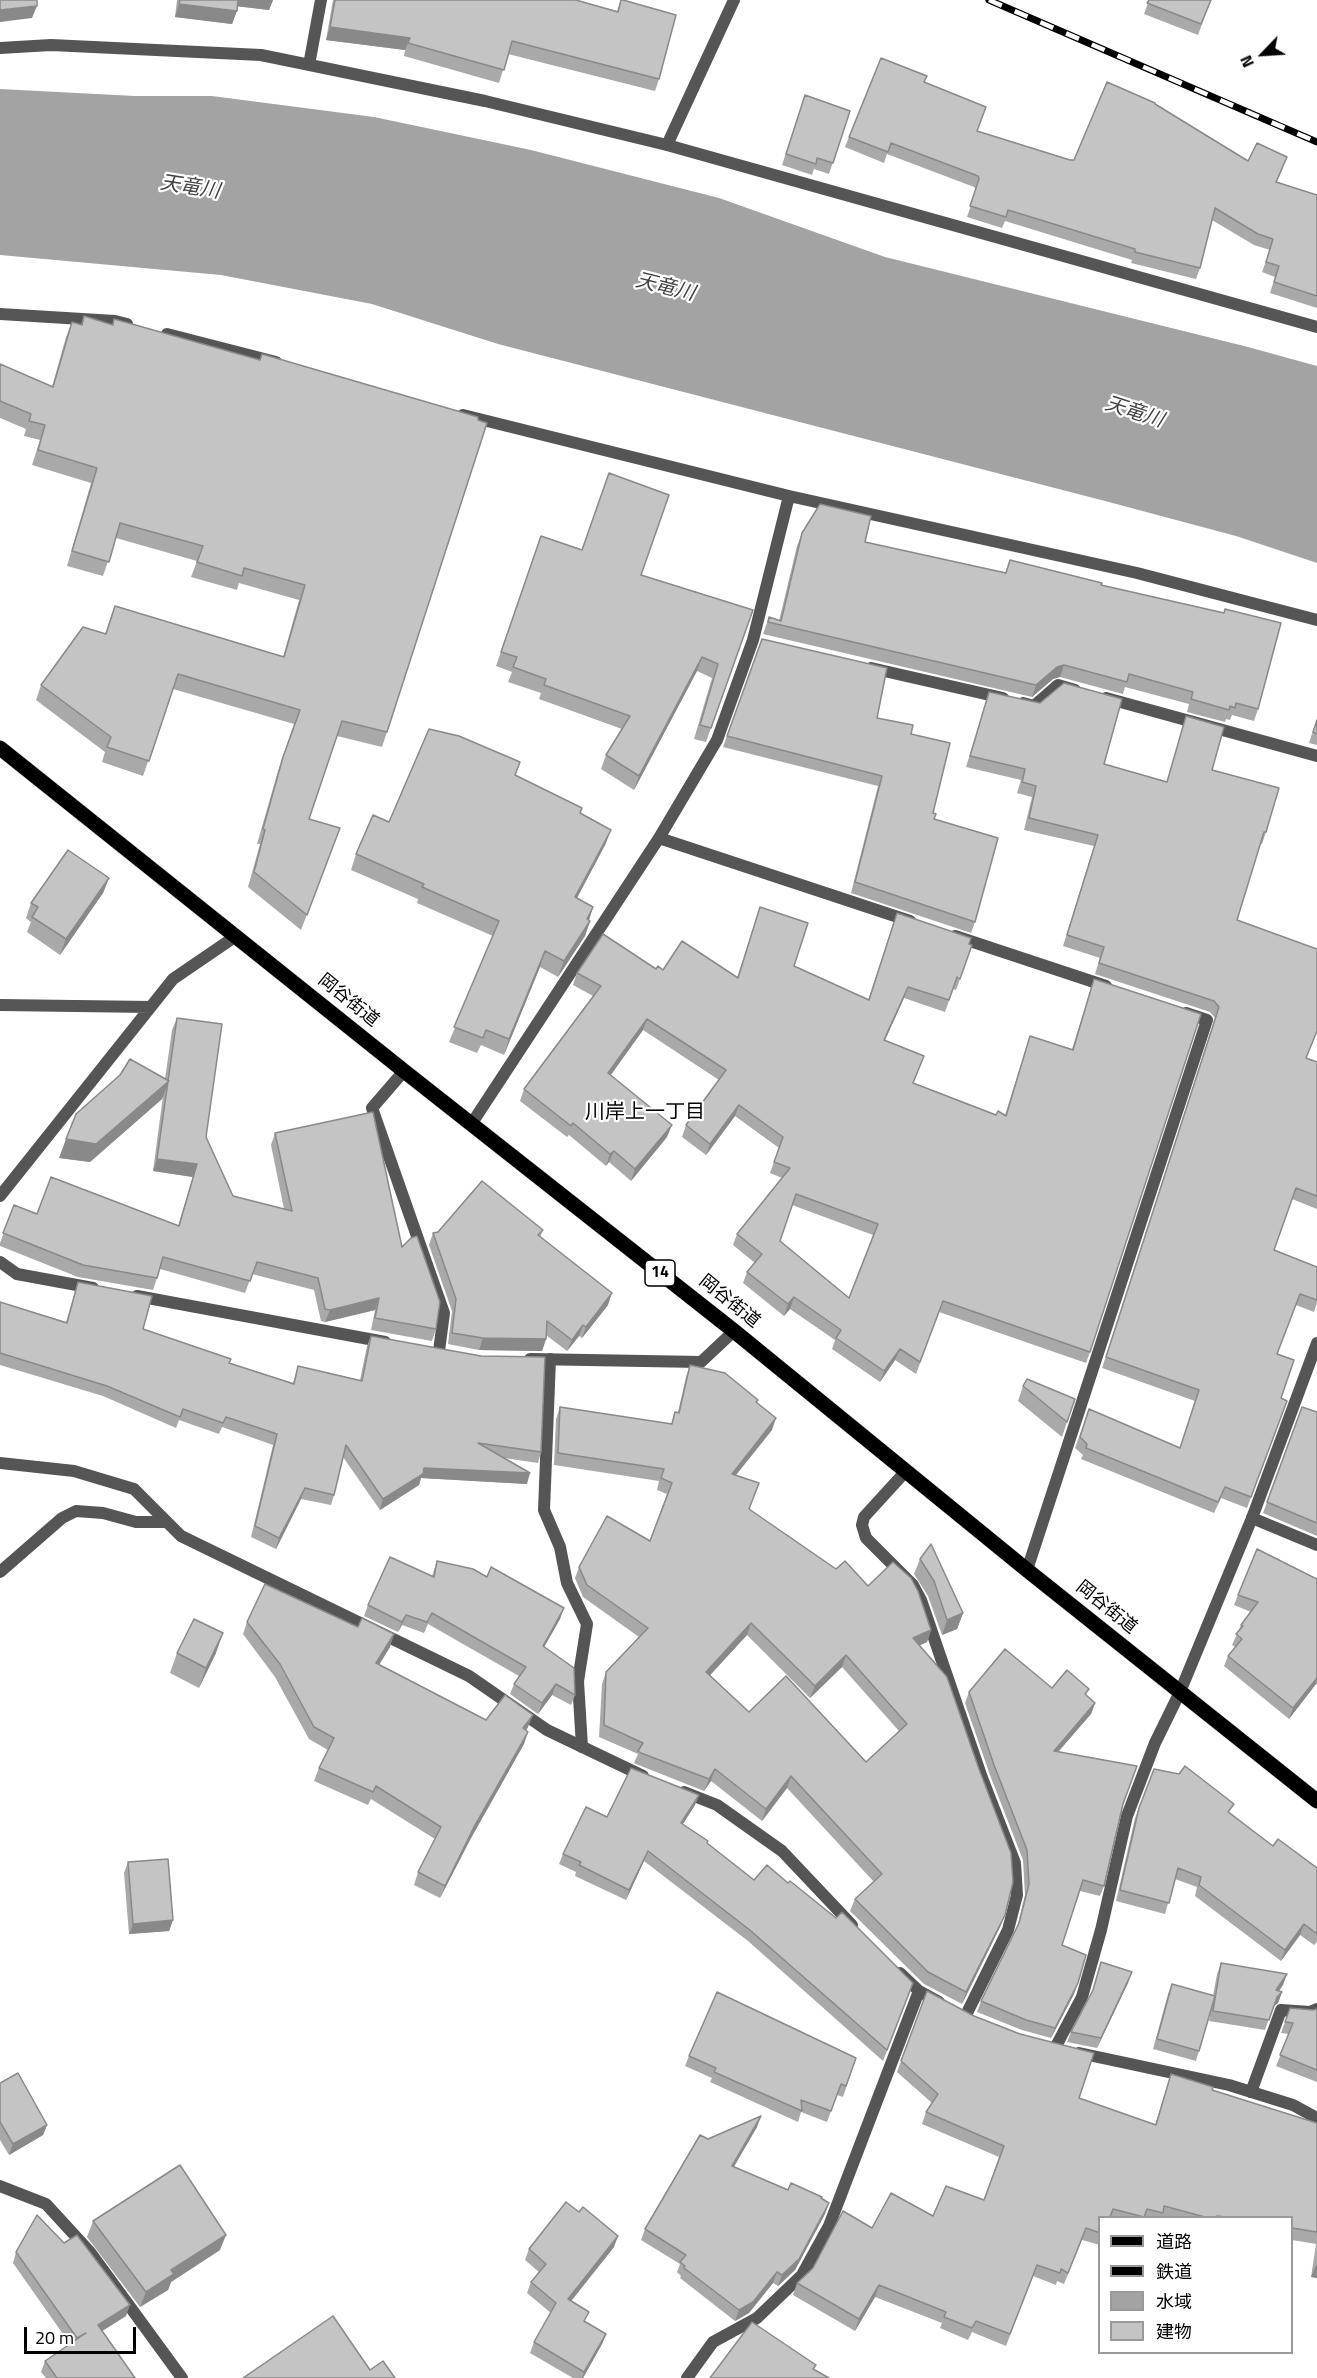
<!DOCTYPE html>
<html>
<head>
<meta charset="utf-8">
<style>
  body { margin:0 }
  #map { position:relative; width:1317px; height:2378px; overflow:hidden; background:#fff; font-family:"Titillium Web","Noto Sans JP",sans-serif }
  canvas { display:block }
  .legend { position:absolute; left:1098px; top:2216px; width:195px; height:138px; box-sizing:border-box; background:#fff; border:2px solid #999; margin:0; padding:8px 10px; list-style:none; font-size:18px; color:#000 }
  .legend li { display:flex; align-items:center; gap:12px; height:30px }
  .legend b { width:30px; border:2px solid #999 }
  .north { position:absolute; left:1233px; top:24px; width:60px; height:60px; -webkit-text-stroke:4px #fff; paint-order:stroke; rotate:245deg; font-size:16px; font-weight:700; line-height:24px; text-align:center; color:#000 }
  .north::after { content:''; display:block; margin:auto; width:21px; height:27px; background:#000; clip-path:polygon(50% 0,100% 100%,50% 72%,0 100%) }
  .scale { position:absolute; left:24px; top:2327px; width:112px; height:27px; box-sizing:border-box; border:3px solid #000; border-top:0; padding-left:8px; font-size:18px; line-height:21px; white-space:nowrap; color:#000; -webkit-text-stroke:4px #fff; paint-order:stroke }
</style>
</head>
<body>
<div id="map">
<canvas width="1317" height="2378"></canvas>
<ul class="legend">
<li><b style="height:8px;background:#000"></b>道路</li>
<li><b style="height:8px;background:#000"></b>鉄道</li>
<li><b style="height:16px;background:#a3a3a3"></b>水域</li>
<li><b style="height:16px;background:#c4c4c4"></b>建物</li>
</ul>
<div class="north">N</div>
<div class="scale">20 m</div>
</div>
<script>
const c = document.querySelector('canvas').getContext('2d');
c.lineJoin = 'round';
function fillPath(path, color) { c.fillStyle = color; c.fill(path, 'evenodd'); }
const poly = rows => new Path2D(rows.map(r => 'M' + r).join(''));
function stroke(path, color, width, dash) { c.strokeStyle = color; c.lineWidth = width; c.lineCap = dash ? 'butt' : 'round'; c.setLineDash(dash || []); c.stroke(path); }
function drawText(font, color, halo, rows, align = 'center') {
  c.font = font + ' "Titillium Web","Noto Sans JP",sans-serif'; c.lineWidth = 4.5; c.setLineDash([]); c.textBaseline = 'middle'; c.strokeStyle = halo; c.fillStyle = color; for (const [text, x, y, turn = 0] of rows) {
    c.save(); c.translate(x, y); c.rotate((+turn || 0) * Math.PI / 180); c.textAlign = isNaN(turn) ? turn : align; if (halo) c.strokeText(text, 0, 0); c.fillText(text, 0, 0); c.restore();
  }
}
fillPath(poly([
  [0,89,135,96,212,96,374,117,531,150,719,198,885,257,1248,347,1317,366,1317,563,1236,536,1105,501,498,344,372,304,221,275,0,255]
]), '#a3a3a3');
const primary = poly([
  [0,748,404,1071,734,1331,1027,1570,1317,1801]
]);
stroke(primary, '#dbdbdb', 16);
stroke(poly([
  [550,1359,544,1510,560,1547,567,1583,587,1624,578,1681,582,1747],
  [906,1471,864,1517,862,1525,866,1538,913,1585,921,1600,982,1778,1015,1863,1017,1895,1008,1930,966,2015],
  [1252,1518,1317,1545],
  [1251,2092,1281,2010,1310,2012,1317,2009]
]), '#555', 12);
stroke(poly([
  [0,48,51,45,261,55,485,101,667,145,1317,327],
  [309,65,321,0],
  [667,145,734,0],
  [0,314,115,321,127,324],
  [167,334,276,362],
  [463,415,789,496,1137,573,1317,620],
  [871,668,1003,698],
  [1106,698,1317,756],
  [1023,703,1034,706,1058,685,1075,690],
  [659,838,910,921],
  [955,936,1106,986],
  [0,1005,151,1007],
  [404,1071,372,1108,444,1313,439,1351],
  [472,1123,659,838,717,740,753,640,789,496],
  [0,1196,173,979,236,936],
  [0,1262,17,1274,93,1288],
  [137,1296,385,1342],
  [530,1359,701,1362,734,1331],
  [0,1463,74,1471,134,1489,181,1536,469,1676,547,1730,643,1776],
  [1027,1570,1207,1020,1186,1013],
  [0,1572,62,1518,76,1511,103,1513,136,1522,167,1522],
  [684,1792,717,1805,782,1851,852,1925],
  [900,1973,919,1991,939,2002],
  [1055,2048,1082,1997,1101,1930,1127,1816,1155,1743,1180,1692,1252,1518,1317,1343],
  [1079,2053,1229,2085,1293,2105,1317,2118],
  [0,2186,46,2204,90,2252,182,2378],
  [687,2378,713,2342,757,2318,802,2275,829,2226,919,1991]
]), '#555', 12);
stroke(primary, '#000', 15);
const rail = poly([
  [989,0,1317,142]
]);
stroke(rail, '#000', 7);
stroke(rail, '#fff', 4.5, [14]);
fillPath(poly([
  [177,0,273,0,269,10,238,6,232,24,175,17],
  [333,0,576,0,617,11,621,0,659,79,655,91,508,54,499,83,404,56,405,50,326,40],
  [1149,0,1211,0,1198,35,1144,14],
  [924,82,977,131,1070,160,1074,160,1155,104,1248,161,1283,168,1277,182,1317,195,1317,308,1270,293,1275,277,1262,272,1270,250,1254,245,1212,220,1200,268,1196,279,1131,263,1132,260,1005,221,1002,228,967,217,976,190,974,187,887,154,884,163,845,147,849,137],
  [805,95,850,111,829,174,814,169,812,175,782,165],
  [84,316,112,325,114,319,260,360,387,732,382,747,337,736,309,819,340,828,301,930,248,887,260,844,257,844,278,771,294,724,173,689,143,776,102,762,105,752,36,700,41,685,105,634,115,606,283,657,299,600,239,583,237,590,191,577,197,561,116,538,103,576,67,566,91,483,32,465,40,440,24,436,26,429,0,418,0,364,52,387,66,337,72,322,81,325],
  [802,533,865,542,1005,573,1010,560,1101,585,1258,709,1254,721,1232,715,1230,720,1226,719,1225,722,1187,712,1189,704,1125,687,1123,694,1060,677,1053,679,1032,697,763,634,769,617,779,621,797,546],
  [541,536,641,575,753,610,706,742,694,739,712,678,697,671,634,790,601,769,606,755,622,729,539,699,541,693,508,682,512,672,496,666],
  [762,639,877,718,911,734,933,813,934,819,975,922,971,933,851,893,878,786,723,747],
  [989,692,1104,764,1167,782,1186,716,1212,770,1266,832,1262,844,1260,843,1237,920,1307,1058,1317,1062,1317,1209,1292,1199,1274,1250,1317,1267,1317,1303,1314,1312,1296,1305,1277,1354,1281,1398,1287,1401,1247,1508,1221,1498,1214,1513,1081,1459,1083,1455,1075,1448,1089,1409,1180,1448,1195,1401,1102,1368,1215,1018,1210,1012,1095,974,1100,958,1063,946,1094,846,1024,830,1032,797,1017,793,1021,780,966,767],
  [1317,718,1317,745,1309,743],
  [515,775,582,808,580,814,611,830,605,845,577,898,593,907,589,920,590,921,585,936,558,977,540,967,504,1055,481,1045,477,1053,449,1042,493,936,417,903,418,899,351,870,356,854,389,822],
  [109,878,103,893,60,955,27,932,31,922,26,918,31,903],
  [760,907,794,966,868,1000,897,913,960,979,956,990,953,989,945,1012,904,998,885,1040,914,1083,996,1115,1005,1115,1030,1036,1072,1049,1094,979,1090,1352,1086,1363,939,1312,916,1374,895,1360,880,1382,832,1349,835,1340,790,1309,784,1316,743,1283,747,1272,755,1263,733,1245,737,1234,782,1178,770,1173,779,1148,735,1116,706,1155,682,1137,686,1125,719,1080,643,1030,611,1075,667,1137,631,1181,609,1162,606,1166,569,1135,567,1137,520,1101,524,1089,593,996,573,985,577,973,656,969,737,978],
  [792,1205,873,1235,849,1298,780,1241],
  [177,1018,206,1137,233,1196,284,1209,271,1145,275,1133,402,1247,436,1329,432,1341,371,1330,375,1310,325,1322,321,1321,314,1290,252,1274,245,1293,160,1269,153,1290,78,1277,0,1246,0,1243,14,1205,37,1214,178,1226,193,1177,153,1171,163,1096,162,1099,90,1162,59,1158,165,1079,172,1030],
  [543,1230,540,1237,608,1305,582,1338,579,1336,567,1351,546,1335,546,1339,542,1351,479,1350,448,1344,452,1311,429,1245,433,1233],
  [78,1282,143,1329,229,1363,293,1383,298,1366,360,1380,367,1346,371,1336,541,1452,538,1463,504,1458,527,1484,421,1478,419,1485,380,1510,343,1457,334,1495,331,1505,301,1499,276,1549,251,1537,273,1445,222,1427,219,1434,179,1420,176,1428,103,1396,0,1365,0,1302,66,1322],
  [690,1365,757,1403,772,1430,736,1475,749,1509,836,1569,868,1586,931,1630,927,1642,919,1646,1000,1927,962,2004,924,1984,850,1911,855,1899,874,1882,787,1788,762,1821,711,1781,704,1791,636,1764,634,1763,638,1754,599,1737,602,1684,606,1672,639,1637,583,1597,575,1578,579,1567,650,1541,667,1494,657,1490,659,1481,554,1465,556,1419,560,1407,671,1424,675,1412,678,1412,686,1377],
  [747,1635,810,1698,842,1667,899,1731,866,1762,749,1712,710,1675],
  [1023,1386,1067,1422,1062,1437,1018,1401],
  [1302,1407,1317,1412,1317,1536,1263,1513],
  [920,1559,963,1613,957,1629,942,1635,928,1596,914,1574],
  [437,1561,560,1619,544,1647,575,1695,571,1705,552,1695,538,1714,510,1694,514,1684,519,1676,428,1624,424,1633,402,1625,398,1632,364,1616,368,1605,432,1576],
  [1317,1579,1317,1685,1316,1684,1289,1719,1224,1666,1228,1656,1235,1647,1232,1645,1241,1625,1251,1612,1234,1605,1238,1595],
  [247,1622,390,1647,379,1665,486,1720,528,1727,526,1730,524,1744,471,1838,440,1898,414,1885,418,1872,435,1839,371,1799,368,1805,314,1781,319,1768,328,1750,309,1739,275,1677,243,1634],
  [177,1653,216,1653,199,1688,170,1673],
  [1052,1688,1087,1696,1095,1703,1091,1714,1059,1751,1123,1805,1104,1886,1100,1896,1080,1891,1062,1945,1074,1994,1051,2038,1022,2030,977,2012,981,2001,1017,1928,1025,1895,1023,1860,990,1775,965,1703,969,1692],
  [1154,1769,1231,1813,1273,1846,1317,1868,1317,1942,1314,1945,1300,1935,1281,1961,1195,1896,1197,1887,1175,1879,1165,1914,1116,1901,1135,1818],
  [699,1795,695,1805,683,1824,708,1841,707,1843,754,1880,788,1883,913,1983,883,2061,748,1941,644,1861,626,1900,575,1876,576,1872,559,1864,563,1854,607,1817],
  [128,1862,173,1920,169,1931,129,1934,124,1873],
  [1101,1962,1128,1983,1097,2048,1067,2042,1071,2032,1092,1993],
  [1221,1963,1283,1985,1279,1991,1282,1992,1278,2003,1273,2007,1265,2030,1209,2021,1211,2009,1196,2061,1153,2049,1168,1994,1172,1984,1213,1996,1217,1974],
  [927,1991,1079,2098,1155,2125,1171,2074,1212,2090,1317,2123,1317,2278,1311,2277,1316,2244,1292,2240,1292,2217,1100,2217,1100,2245,1082,2240,1064,2284,1057,2281,1056,2285,1033,2276,1006,2346,972,2332,968,2340,940,2328,942,2323,875,2297,855,2331,793,2295,797,2283,872,2228,933,2216,984,2200,999,2157,922,2124,926,2112,932,2103,897,2072],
  [1290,2008,1313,2010,1317,2009,1317,2082,1276,2066,1289,2034,1281,2033],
  [689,2056,856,2058,843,2097,837,2095,827,2122,801,2112,798,2122,710,2082,712,2078,685,2066],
  [0,2083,47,2125,43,2135,9,2155,0,2140],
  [757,2127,734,2167,788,2190,821,2198,829,2203,825,2214,795,2270,778,2286,773,2283,749,2313,735,2321,680,2278,681,2276,677,2272,680,2264,641,2240,645,2229,708,2139],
  [93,2221,220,2250,171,2282,168,2290,140,2307,87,2237],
  [614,2247,571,2301,586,2322,606,2334,602,2344,583,2378,573,2378,530,2353,534,2342,551,2313,527,2293,531,2282,539,2272,525,2260,529,2249],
  [16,2252,126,2316,102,2331,135,2378,46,2378,41,2372,45,2361,70,2344,13,2263]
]), '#a9a9a9');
fillPath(poly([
  [237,0,273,0,269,10,234,6],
  [179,4,237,11,232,24,175,17],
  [37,6,32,18,0,22,0,10],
  [330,27,410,38,405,50,326,40],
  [702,657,697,671,634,790,639,776],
  [1064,665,1060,677,1053,679,1032,697,1036,685,1057,667],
  [611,830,605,845,569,913,575,897],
  [109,878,103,893,60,955,66,939],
  [593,907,588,923,590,921,585,936,558,977,564,961],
  [545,951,540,967,504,1055,509,1039],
  [908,987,904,998,880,1051,884,1040],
  [647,1019,643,1030,604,1084,608,1073],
  [169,1081,162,1099,90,1162,59,1158,66,1139],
  [739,1105,735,1116,706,1155,710,1144],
  [672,1125,667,1137,631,1181,635,1169],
  [614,1151,609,1162,606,1166,610,1154],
  [157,1159,197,1164,193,1177,153,1171],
  [612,1293,608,1305,582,1338,586,1327],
  [794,1297,790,1309,784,1316,788,1304],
  [379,1298,375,1310,325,1322,330,1310],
  [583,1325,579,1336,567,1351,572,1340],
  [483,1338,546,1339,542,1351,479,1350],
  [900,1349,895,1360,880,1382,884,1371],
  [776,1418,772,1430,727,1486,732,1474],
  [424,1468,530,1473,527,1484,421,1478,419,1485,380,1510,383,1499],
  [305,1488,301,1499,276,1549,279,1538],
  [564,1608,560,1619,539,1656,543,1646],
  [963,1613,957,1629,942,1635,947,1620],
  [406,1615,402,1625,398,1632,402,1622],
  [751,1623,747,1635,702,1684,706,1672],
  [931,1630,927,1642,908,1650,913,1638],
  [223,1633,216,1653,199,1688,206,1668],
  [394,1634,390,1647,372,1676,376,1663],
  [846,1655,842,1667,810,1698,815,1686],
  [1317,1678,1316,1684,1289,1719,1293,1708],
  [556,1684,552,1695,538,1714,542,1703],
  [1095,1703,1091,1714,1050,1761,1054,1751],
  [533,1715,528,1727,519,1740,523,1728],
  [528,1732,524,1744,471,1838,440,1898,445,1886,475,1825],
  [715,1769,711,1781,704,1791,709,1779],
  [791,1776,787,1788,762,1821,766,1809],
  [699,1795,695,1805,677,1833,681,1823],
  [648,1851,644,1861,626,1900,629,1890],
  [1005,1915,1000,1927,962,2004,966,1992],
  [173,1920,169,1931,129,1934,133,1924],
  [1304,1924,1300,1935,1281,1961,1285,1950],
  [1132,1972,1128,1983,1097,2048,1101,2038],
  [1287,1974,1283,1985,1272,2000,1276,1990],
  [1078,1983,1074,1994,1051,2038,1055,2028],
  [1282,1992,1278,2003,1273,2007,1277,1997],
  [761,2116,757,2127,728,2176,732,2166],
  [47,2125,43,2135,9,2155,13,2144],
  [829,2203,825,2214,795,2270,778,2286,782,2275],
  [226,2235,220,2250,171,2282,168,2290,140,2307,146,2292,171,2270],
  [618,2236,614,2247,564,2310,568,2299],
  [1316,2266,1317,2266,1317,2278,1311,2277],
  [777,2272,773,2283,749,2313,735,2321,739,2310],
  [879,2285,875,2297,855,2331,859,2319],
  [130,2305,126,2316,94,2336,98,2325],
  [606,2334,602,2344,583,2378,582,2378,584,2372]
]), '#898989');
const building = poly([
  [0,0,37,0,37,6,0,10,0,0],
  [180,0,238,0,237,11,179,4,180,0],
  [335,0,576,0,618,12,621,0,623,0,676,15,659,79,512,41,504,70,408,43,410,38,330,27,335,0],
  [1149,0,1211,0,1201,24,1147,3,1149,0],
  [881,58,927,76,924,82,986,107,977,131,1070,160,1074,160,1107,82,1155,103,1155,104,1248,161,1257,143,1287,157,1276,182,1317,195,1317,296,1274,282,1279,266,1266,262,1273,239,1258,234,1215,208,1200,268,1135,252,1135,249,1008,210,1006,217,970,206,979,179,978,176,891,143,888,152,849,137,881,58],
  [805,95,850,111,833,163,817,158,816,164,786,154,805,95],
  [84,316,113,325,114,319,260,360,262,354,478,417,478,420,487,423,387,732,342,721,309,819,340,828,307,915,254,872,265,830,263,829,283,757,300,710,178,674,149,761,107,747,111,737,41,685,83,627,106,634,115,606,284,657,305,585,244,568,242,576,197,562,203,546,120,523,109,562,72,551,97,468,38,450,45,425,29,421,31,414,0,401,0,364,53,387,72,322,82,325,84,316],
  [609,473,669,495,641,575,753,610,711,728,700,725,718,664,702,657,639,776,606,755,630,716,544,685,546,679,513,667,517,657,501,652,541,536,582,550,609,473],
  [820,504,871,516,865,542,1006,573,1010,560,1102,583,1101,585,1224,613,1225,609,1281,623,1258,709,1236,703,1235,708,1230,706,1229,710,1191,699,1193,692,1129,674,1127,682,1064,665,1057,667,1036,685,768,622,769,617,781,621,802,533,820,504],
  [762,639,887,668,877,718,913,725,911,734,950,743,933,813,936,814,934,819,998,838,975,922,855,882,882,776,727,736,762,639],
  [1064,683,1122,699,1104,764,1167,782,1186,716,1224,727,1212,770,1279,788,1266,832,1264,832,1237,920,1317,949,1317,1031,1306,1058,1317,1062,1317,1196,1296,1188,1274,1250,1317,1267,1317,1300,1300,1294,1277,1354,1294,1360,1281,1398,1287,1401,1251,1497,1225,1487,1218,1502,1086,1448,1087,1444,1080,1437,1089,1409,1180,1448,1199,1390,1106,1357,1219,1007,1214,1001,1099,963,1104,947,1067,935,1098,835,1029,818,1036,786,1022,782,1025,769,970,756,989,692,1040,703,1064,683],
  [1317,720,1317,734,1313,732,1317,720],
  [429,729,459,736,520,762,515,775,582,808,580,813,611,830,575,897,593,907,587,919,590,921,564,961,545,951,509,1039,486,1030,483,1038,454,1027,499,921,422,887,424,884,356,854,373,815,389,822,429,729],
  [68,850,109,878,66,939,32,917,38,907,31,903,68,850],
  [760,907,808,923,794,966,869,1000,897,913,971,938,969,944,972,945,960,979,957,977,949,1000,908,987,884,1040,924,1056,913,1083,996,1115,998,1111,1006,1116,1030,1036,1073,1050,1094,979,1201,1014,1090,1352,943,1301,920,1362,900,1349,884,1371,836,1338,841,1330,794,1297,788,1304,747,1272,762,1254,737,1234,790,1168,774,1162,783,1137,739,1105,710,1144,686,1125,726,1070,647,1019,608,1073,672,1125,635,1169,614,1151,610,1154,573,1123,571,1126,524,1089,601,986,577,973,603,934,656,969,658,966,663,970,682,941,738,978,760,907],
  [796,1194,878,1224,849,1298,780,1241,796,1194],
  [177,1018,222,1024,206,1137,233,1196,292,1211,275,1133,373,1112,402,1247,411,1238,417,1236,440,1302,436,1329,375,1318,379,1298,330,1310,325,1309,318,1278,257,1262,250,1281,163,1257,157,1278,83,1265,3,1233,14,1205,37,1214,51,1177,179,1226,197,1164,157,1159,177,1018],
  [130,1059,169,1081,96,1144,66,1139,76,1114,120,1075,130,1059],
  [482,1181,543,1230,538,1235,612,1293,586,1327,583,1325,572,1340,547,1321,546,1339,483,1338,452,1333,456,1299,433,1233,438,1232,482,1181],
  [78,1282,152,1296,143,1329,231,1359,229,1363,294,1384,298,1366,362,1381,371,1336,481,1356,545,1357,541,1452,478,1443,530,1473,424,1468,423,1474,383,1499,346,1445,334,1495,305,1488,279,1538,255,1526,277,1434,226,1417,223,1423,183,1409,180,1417,107,1386,0,1353,0,1302,67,1323,78,1282],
  [690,1365,725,1373,758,1400,756,1402,776,1418,732,1474,759,1483,749,1509,836,1569,845,1561,868,1586,893,1562,911,1578,918,1591,931,1630,913,1638,947,1677,979,1769,1011,1853,1013,1882,1005,1915,966,1992,928,1972,855,1899,882,1874,791,1776,766,1809,715,1769,709,1779,641,1753,638,1751,643,1743,604,1725,606,1672,648,1628,587,1585,579,1567,607,1516,650,1541,672,1483,661,1478,664,1469,558,1453,560,1407,672,1424,675,1412,679,1413,690,1365],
  [751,1623,815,1686,846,1655,907,1724,866,1762,786,1676,749,1712,706,1672,751,1623],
  [1027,1379,1075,1399,1067,1422,1023,1386,1027,1379],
  [1302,1407,1317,1412,1317,1523,1267,1502,1302,1407],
  [931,1544,963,1613,947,1620,934,1581,920,1559,931,1544],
  [1257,1549,1317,1579,1317,1678,1293,1708,1228,1656,1242,1639,1236,1634,1243,1626,1241,1625,1258,1602,1238,1595,1257,1549],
  [390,1557,434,1577,437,1561,473,1569,487,1577,491,1567,564,1608,543,1646,574,1668,575,1695,556,1684,542,1703,514,1684,526,1667,432,1613,427,1622,406,1615,402,1622,368,1605,390,1557],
  [265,1584,358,1627,362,1618,394,1634,376,1663,486,1720,505,1695,533,1715,523,1728,528,1732,475,1825,445,1886,418,1872,441,1827,376,1786,373,1792,319,1768,334,1738,314,1727,280,1664,247,1622,265,1584],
  [194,1619,223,1633,206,1668,177,1653,194,1619],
  [1005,1649,1052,1688,1067,1670,1089,1689,1085,1694,1095,1703,1054,1751,1137,1766,1123,1804,1104,1886,1083,1880,1062,1945,1086,1955,1078,1983,1055,2028,1026,2020,981,2001,1019,1923,1029,1884,1027,1850,994,1765,969,1692,1005,1649],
  [1185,1766,1234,1804,1228,1812,1273,1846,1278,1839,1317,1868,1317,1934,1304,1924,1285,1950,1199,1885,1201,1877,1178,1868,1169,1903,1120,1890,1139,1808,1154,1769,1179,1774,1185,1766],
  [631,1768,699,1795,681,1823,708,1841,707,1843,754,1880,767,1865,788,1883,790,1881,836,1918,842,1912,913,1983,887,2050,751,1931,648,1851,629,1890,579,1865,581,1862,563,1854,586,1807,607,1817,631,1768],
  [168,1859,173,1920,133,1924,128,1862,168,1859],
  [1101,1962,1132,1972,1101,2038,1071,2032,1093,1990,1101,1962],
  [1221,1963,1287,1974,1276,1990,1282,1992,1277,1997,1269,2020,1213,2011,1221,1963],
  [1172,1984,1215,1996,1199,2051,1157,2039,1172,1984],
  [927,1991,974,2016,1020,2034,1094,2053,1079,2098,1156,2125,1171,2074,1213,2087,1212,2090,1317,2123,1317,2232,1292,2228,1292,2217,1226,2217,1217,2216,1217,2217,1205,2217,1164,2206,1163,2213,1147,2209,1144,2217,1113,2209,1110,2217,1100,2217,1100,2233,1086,2228,1068,2273,1061,2269,1060,2273,1037,2265,1010,2334,976,2321,972,2328,944,2317,946,2312,879,2285,859,2319,797,2283,813,2268,843,2211,872,2228,891,2193,933,2216,946,2186,984,2200,1004,2146,926,2112,938,2094,901,2061,927,1991],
  [717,1992,856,2058,846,2086,841,2084,831,2111,801,2100,802,2111,714,2072,716,2068,689,2056,717,1992],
  [1290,2008,1313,2010,1317,2009,1317,2070,1280,2055,1293,2023,1285,2022,1290,2008],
  [18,2073,47,2125,13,2144,0,2122,0,2083,18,2073],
  [761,2116,732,2166,788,2190,791,2183,822,2197,821,2198,829,2203,799,2259,782,2275,777,2272,753,2302,739,2310,684,2268,685,2266,680,2262,686,2255,645,2229,700,2135,708,2139,761,2116],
  [180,2165,226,2235,171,2270,174,2274,146,2292,93,2221,180,2165],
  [566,2202,579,2212,583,2207,618,2236,568,2299,589,2312,584,2321,606,2334,584,2372,534,2342,556,2303,531,2282,546,2264,529,2249,566,2202],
  [37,2215,64,2243,77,2235,130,2305,98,2325,135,2378,57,2378,45,2361,86,2333,77,2338,16,2252,37,2215],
  [333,2316,370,2370,383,2361,395,2378,243,2378,333,2316],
  [752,2322,816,2365,813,2369,829,2378,710,2378,752,2322]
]);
fillPath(building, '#c4c4c4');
stroke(building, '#898989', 1.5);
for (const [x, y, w] of [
  [660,1273,30]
]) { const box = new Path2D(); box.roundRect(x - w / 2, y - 13, w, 26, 4.5); c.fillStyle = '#fff'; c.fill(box); stroke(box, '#000', 1.5); }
drawText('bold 16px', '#000', null, [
  ["14",660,1273]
]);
drawText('18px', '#000', '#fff', [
  ["岡谷街道",348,1001,39],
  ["岡谷街道",729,1302,39],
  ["岡谷街道",1106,1608,39]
]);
drawText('italic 20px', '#444', '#fff', [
  ["天竜川",190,188,9],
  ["天竜川",665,288,14],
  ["天竜川",1134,413,18]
]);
drawText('20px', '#000', '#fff', [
  ["川岸上一丁目",645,1113]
]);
</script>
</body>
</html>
